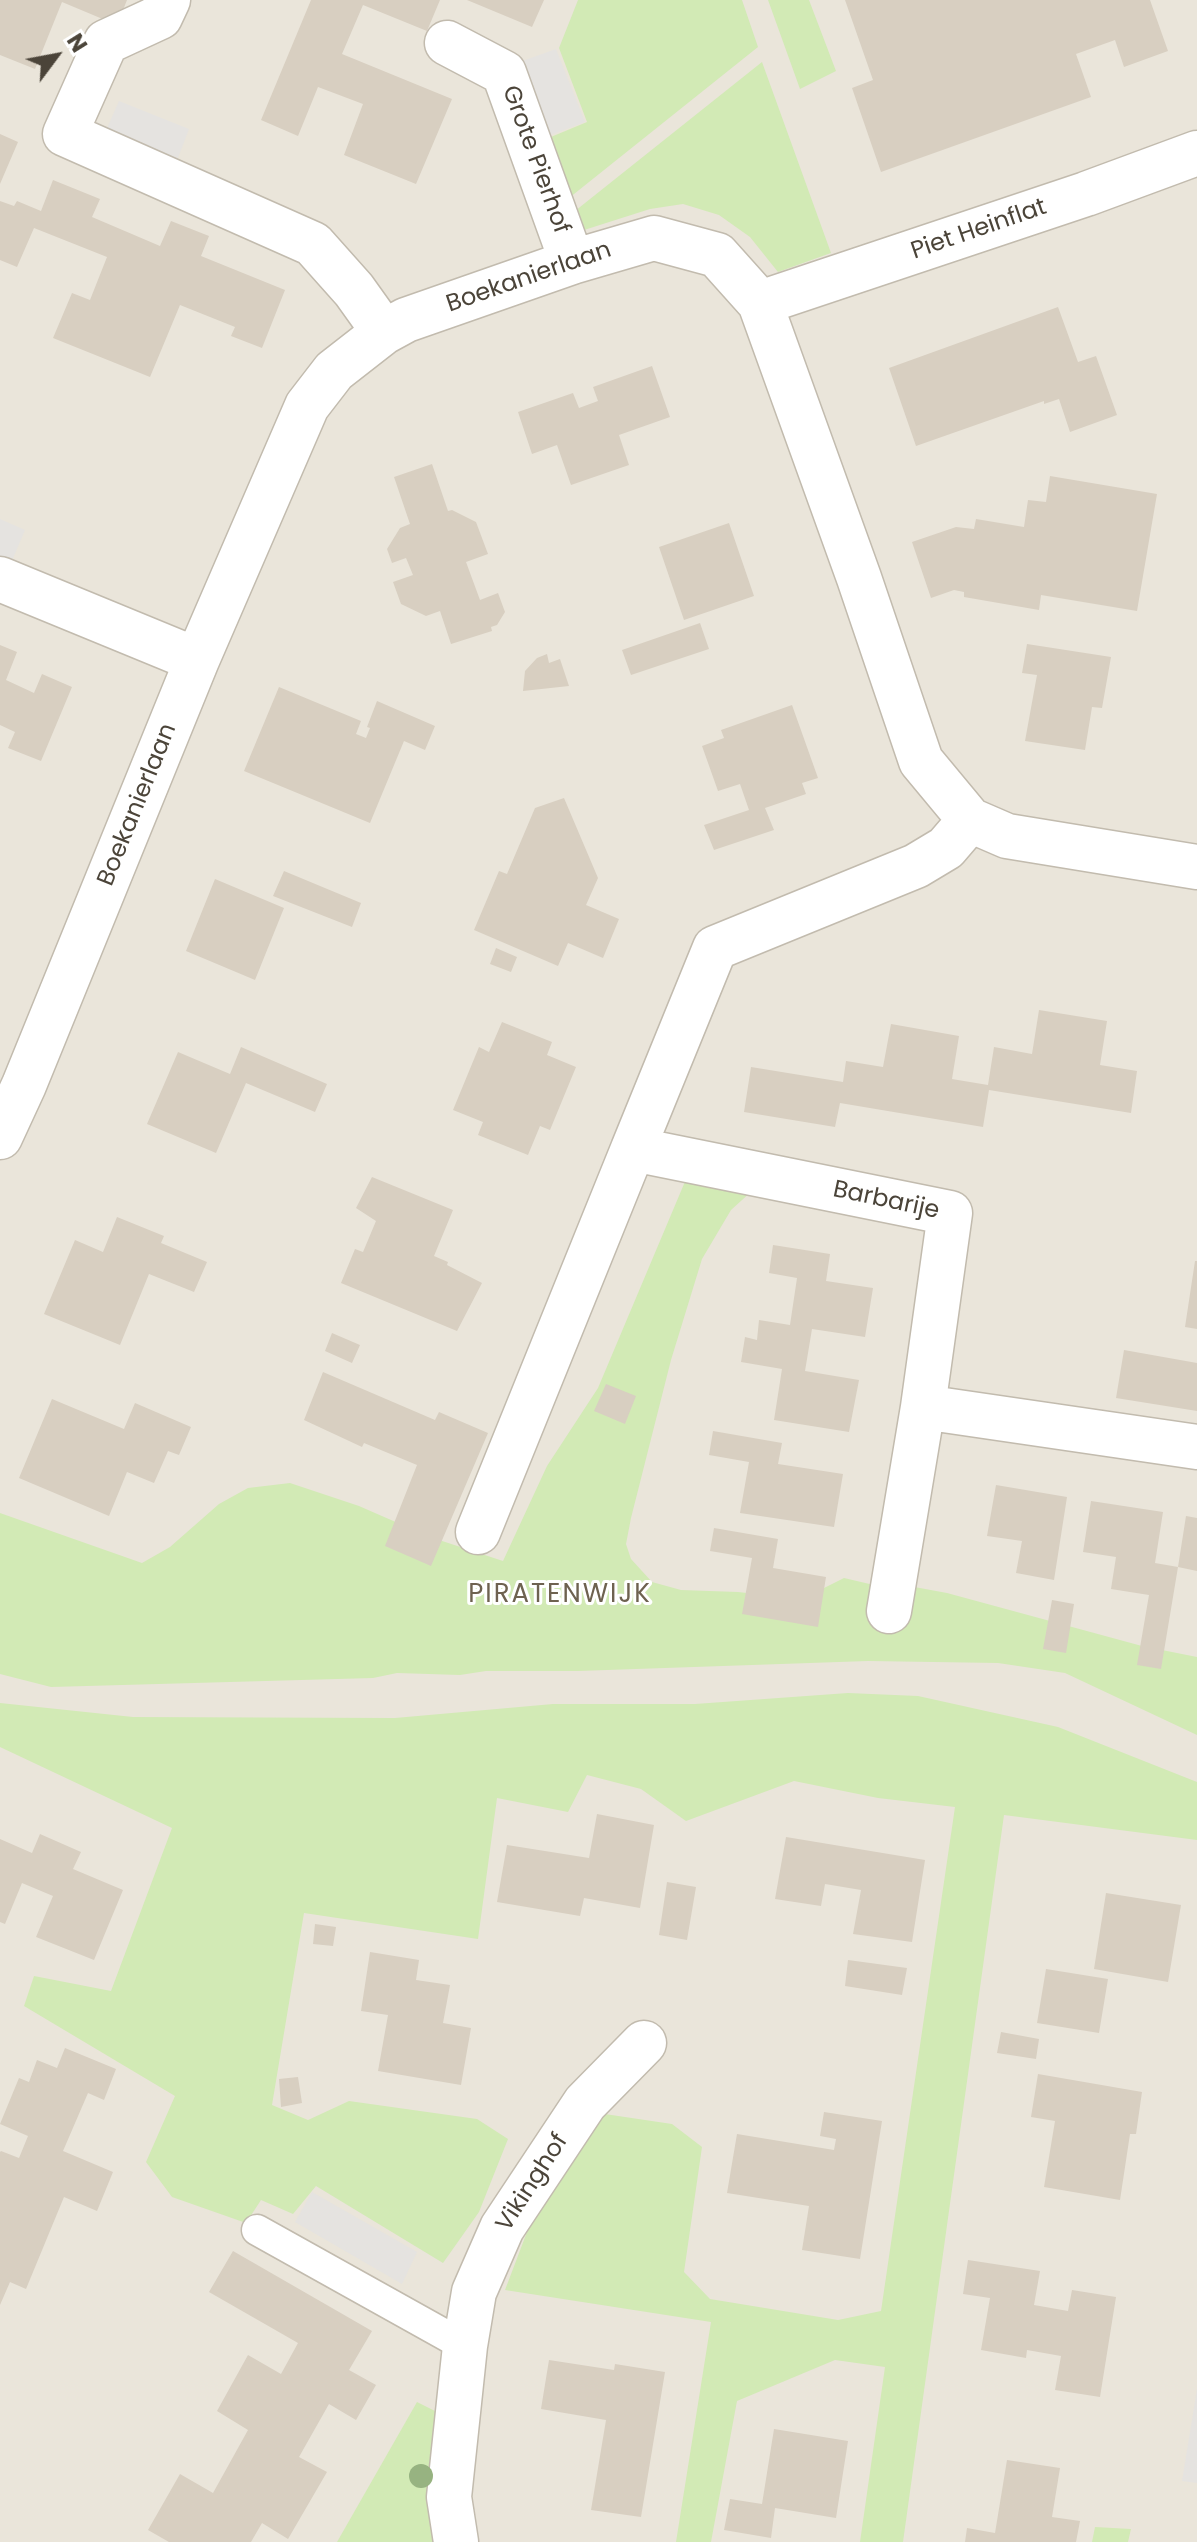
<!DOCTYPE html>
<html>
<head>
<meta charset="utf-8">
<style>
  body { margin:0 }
  #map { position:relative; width:1197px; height:2542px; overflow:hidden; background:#f6f3ec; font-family:Poppins,sans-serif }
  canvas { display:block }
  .north { position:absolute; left:16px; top:16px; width:80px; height:80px; -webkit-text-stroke:6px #fff; paint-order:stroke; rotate:58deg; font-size:22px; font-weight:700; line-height:32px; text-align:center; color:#4b4439 }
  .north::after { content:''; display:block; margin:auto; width:28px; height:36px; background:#4b4439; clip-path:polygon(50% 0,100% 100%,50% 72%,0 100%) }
</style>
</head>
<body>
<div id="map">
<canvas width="1197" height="2542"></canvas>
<div class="north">N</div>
</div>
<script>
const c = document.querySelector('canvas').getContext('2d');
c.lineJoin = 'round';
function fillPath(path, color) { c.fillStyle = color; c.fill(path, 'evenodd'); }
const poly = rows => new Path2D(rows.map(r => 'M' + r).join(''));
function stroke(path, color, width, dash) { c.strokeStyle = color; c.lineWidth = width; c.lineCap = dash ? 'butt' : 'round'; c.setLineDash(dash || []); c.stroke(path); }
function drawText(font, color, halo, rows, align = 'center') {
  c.font = font + ' Poppins,sans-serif'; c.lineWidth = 6; c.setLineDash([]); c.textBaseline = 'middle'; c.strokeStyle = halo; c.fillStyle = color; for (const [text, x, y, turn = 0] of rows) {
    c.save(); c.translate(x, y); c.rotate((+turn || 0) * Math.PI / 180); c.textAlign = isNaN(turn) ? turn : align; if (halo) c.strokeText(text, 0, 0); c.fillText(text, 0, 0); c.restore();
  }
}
fillPath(poly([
  [0,0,1197,0,1197,2542,0,2542]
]), '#eae5da');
fillPath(poly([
  [578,0,742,0,758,47,569,198,546,139,587,122,559,48],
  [768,0,809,0,836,71,800,89],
  [762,62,831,253,778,272,750,237,719,215,683,204,650,209,581,231,575,211],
  [692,1165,764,1180,731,1210,702,1259,671,1360,631,1518,626,1544,631,1559,652,1582,681,1590,738,1592,792,1598,820,1590,844,1578,891,1589,909,1586,947,1593,1142,1646,1197,1657,1197,1735,1065,1673,998,1663,868,1661,578,1671,486,1671,460,1675,397,1673,373,1678,51,1687,0,1674,0,1513,142,1563,170,1547,219,1504,248,1488,290,1483,359,1506,430,1537,503,1561,547,1466,598,1388],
  [848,1693,918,1696,1058,1727,1197,1782,1197,1840,1004,1815,903,2542,860,2542,885,2367,835,2360,737,2401,711,2542,676,2542,711,2322,505,2290,527,2232,569,2153,598,2113,672,2124,702,2147,684,2272,710,2299,838,2320,881,2311,955,1807,878,1798,794,1781,686,1821,641,1789,587,1775,568,1812,497,1798,478,1939,304,1913,272,2105,308,2120,349,2101,477,2119,508,2139,479,2212,443,2263,316,2186,293,2214,261,2200,246,2223,172,2197,146,2162,175,2096,24,2006,34,1976,111,1991,172,1828,0,1747,0,1703,133,1717,395,1718,553,1704,695,1704],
  [417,2402,441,2414,437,2542,337,2542],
  [1095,2527,1131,2529,1128,2542,1092,2542]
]), '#d2eab5');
fillPath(poly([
  [556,49,585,122,545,137,517,63],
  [119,101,189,129,176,163,104,135],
  [0,519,25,530,11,563,0,559],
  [312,2192,417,2252,402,2284,295,2222],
  [1197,2389,1197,2483,1182,2481]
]), '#e5e3e0');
fillPath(poly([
  [0,0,127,0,117,25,62,2,35,69,0,55],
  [311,0,440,0,427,31,363,5,342,54,452,99,416,184,344,155,363,104,318,87,298,136,261,120],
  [467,0,544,0,532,27],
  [845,0,1150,0,1168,51,1124,67,1115,40,1076,54,1091,97,881,172,852,88,873,80],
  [0,134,18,142,0,184],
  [53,180,100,199,92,217,160,246,171,221,209,236,201,256,285,290,262,348,231,336,235,327,180,305,150,377,53,338,72,293,90,300,107,257,34,228,17,267,0,260,0,201,14,206,17,201,41,211],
  [1058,307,1078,362,1096,356,1117,415,1070,432,1059,399,1044,404,1044,401,916,446,889,368],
  [652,366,670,417,619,435,629,465,571,485,557,445,532,454,518,412,573,393,579,408,598,401,593,387],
  [432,464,448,511,452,510,476,522,488,554,466,562,480,600,498,593,505,612,497,625,491,627,492,631,451,644,440,611,426,616,401,604,393,582,413,575,406,558,392,563,387,549,400,528,410,524,394,477],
  [1050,476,1157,494,1137,611,1041,595,1039,610,964,597,964,592,954,590,931,598,912,542,956,527,974,529,976,519,1024,527,1028,500,1046,502],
  [729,523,754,596,684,620,659,547],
  [700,623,709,649,631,675,622,650],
  [1027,644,1111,657,1102,708,1092,707,1085,750,1025,741,1037,675,1022,673],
  [0,645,17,652,6,680,34,693,42,674,72,687,41,761,8,748,15,732,0,725],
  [547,654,549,663,560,659,569,686,523,691,525,671,537,658],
  [279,687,361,721,356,734,366,738,370,728,367,727,377,701,435,726,425,750,404,741,370,823,244,771],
  [792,705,818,778,802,783,806,794,765,808,774,830,714,850,704,825,749,810,740,784,718,791,702,746,724,738,721,730],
  [564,798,598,878,586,905,619,919,603,958,568,943,558,966,474,930,499,871,507,874,535,808],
  [284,871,361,903,352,927,273,896],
  [215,879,284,908,255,980,186,951],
  [496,948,517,957,511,972,490,964],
  [1039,1010,1107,1021,1100,1065,1137,1071,1131,1113,989,1090,983,1127,840,1103,835,1127,744,1112,751,1067,843,1082,846,1061,883,1067,891,1024,959,1036,952,1079,988,1085,994,1047,1032,1054],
  [502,1022,552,1042,547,1055,576,1067,550,1130,540,1126,528,1155,478,1135,483,1122,453,1110,479,1047,489,1052],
  [241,1047,327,1084,315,1112,246,1083,216,1153,147,1124,178,1052,230,1074],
  [372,1177,453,1210,434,1256,448,1262,447,1265,482,1283,457,1331,341,1283,355,1249,363,1252,376,1221,356,1208],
  [117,1217,164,1236,161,1243,207,1262,194,1292,149,1274,120,1345,44,1314,75,1240,103,1252],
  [773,1245,830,1254,826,1281,873,1288,865,1337,812,1329,805,1371,859,1380,849,1432,774,1420,782,1369,741,1362,745,1337,757,1340,759,1320,790,1325,797,1278,769,1273],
  [1195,1261,1197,1261,1197,1329,1185,1327],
  [332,1333,360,1345,352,1363,325,1351],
  [1124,1350,1197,1363,1197,1411,1116,1398],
  [323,1372,435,1420,439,1412,488,1433,431,1566,385,1546,417,1465,364,1443,362,1447,304,1420],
  [606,1384,636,1396,625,1424,594,1411],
  [52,1399,124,1429,135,1403,191,1427,179,1455,168,1451,154,1483,127,1472,109,1516,19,1478],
  [713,1431,782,1443,778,1464,843,1474,834,1527,740,1513,749,1462,709,1455],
  [996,1485,1067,1497,1054,1580,1016,1573,1022,1541,987,1536],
  [1091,1501,1163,1512,1155,1563,1178,1567,1186,1516,1197,1518,1197,1571,1178,1567,1161,1669,1137,1665,1149,1595,1111,1589,1116,1557,1083,1552],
  [714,1528,778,1539,773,1568,826,1577,818,1627,742,1614,752,1558,710,1551],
  [1052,1600,1074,1604,1066,1653,1043,1649],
  [597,1814,654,1825,640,1908,584,1898,580,1916,497,1902,507,1845,589,1858],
  [40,1834,81,1852,73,1869,123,1890,94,1960,36,1937,53,1896,22,1883,5,1924,0,1922,0,1839,32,1853],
  [786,1837,925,1860,912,1942,853,1934,861,1890,825,1884,821,1906,775,1899],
  [667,1882,696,1887,687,1940,659,1935],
  [1106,1893,1181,1905,1168,1982,1094,1969],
  [315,1924,336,1927,333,1946,313,1944],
  [370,1952,419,1960,416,1980,450,1985,443,2023,471,2028,461,2085,378,2071,388,2015,361,2011],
  [848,1960,907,1968,902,1995,845,1986],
  [1046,1969,1108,1979,1099,2033,1037,2023],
  [1001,2032,1039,2039,1036,2059,997,2053],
  [65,2048,116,2069,104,2100,88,2093,63,2151,113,2172,97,2211,64,2197,26,2289,10,2282,0,2305,0,2152,1,2151,19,2158,28,2136,0,2124,19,2078,29,2082,37,2060,57,2068],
  [1038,2074,1142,2092,1136,2134,1130,2134,1120,2200,1044,2187,1055,2121,1031,2117],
  [298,2077,302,2103,281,2107,279,2079],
  [824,2112,882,2121,860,2259,802,2250,809,2206,727,2193,737,2134,834,2150,836,2139,820,2136],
  [233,2251,372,2331,349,2370,376,2385,356,2420,329,2404,299,2457,327,2472,288,2539,262,2523,251,2542,169,2542,148,2530,180,2474,213,2493,248,2430,217,2411,248,2355,281,2374,298,2343,209,2292],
  [968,2260,1040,2271,1034,2305,1068,2311,1072,2290,1116,2297,1100,2397,1055,2390,1061,2356,1027,2350,1026,2358,981,2350,990,2298,963,2294],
  [549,2360,614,2370,615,2364,665,2372,641,2517,591,2510,606,2420,541,2409],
  [774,2429,848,2441,836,2518,775,2508,771,2538,724,2530,730,2499,762,2504],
  [1007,2460,1060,2468,1052,2517,1080,2521,1076,2542,965,2542,967,2528,995,2533]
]), '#d8cfc1');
const service = poly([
  [257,2230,465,2346]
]);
const minor = poly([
  [168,0,160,17,106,42,65,134,313,244,354,290,384,332],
  [447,43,504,73,572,262],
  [760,303,1086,194,1197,153],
  [0,579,197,660],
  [0,1137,24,1085,197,660,307,406,334,371,384,332,406,320,572,262,654,238,717,255,760,303,859,578,921,761,970,820,1007,836,1197,867],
  [923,1407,1197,1447],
  [478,1532,633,1149],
  [889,1611,923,1407,950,1213,633,1149,715,948,916,866,946,848,970,820],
  [456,2542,449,2497,465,2346,474,2292,502,2228,585,2103,644,2043]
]);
stroke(service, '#c2bbae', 33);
stroke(minor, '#c2bbae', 47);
stroke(service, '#fff', 30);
stroke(minor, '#fff', 44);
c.fillStyle = '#97b381';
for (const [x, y] of [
  [421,2476]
]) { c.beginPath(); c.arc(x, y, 12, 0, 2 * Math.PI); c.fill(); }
drawText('24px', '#4b4439', '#fff', [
  ["Grote Pierhof",535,160,70],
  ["Piet Heinflat",979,230,-19],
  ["Boekanierlaan",529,278,-19],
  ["Boekanierlaan",138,805,-68],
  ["Barbarije",886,1201,12],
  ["Vikinghof",533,2183,-57]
]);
c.letterSpacing = '2px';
drawText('26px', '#6e6250', '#fff', [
  ["PIRATENWIJK",560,1595]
]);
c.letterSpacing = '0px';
</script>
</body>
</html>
